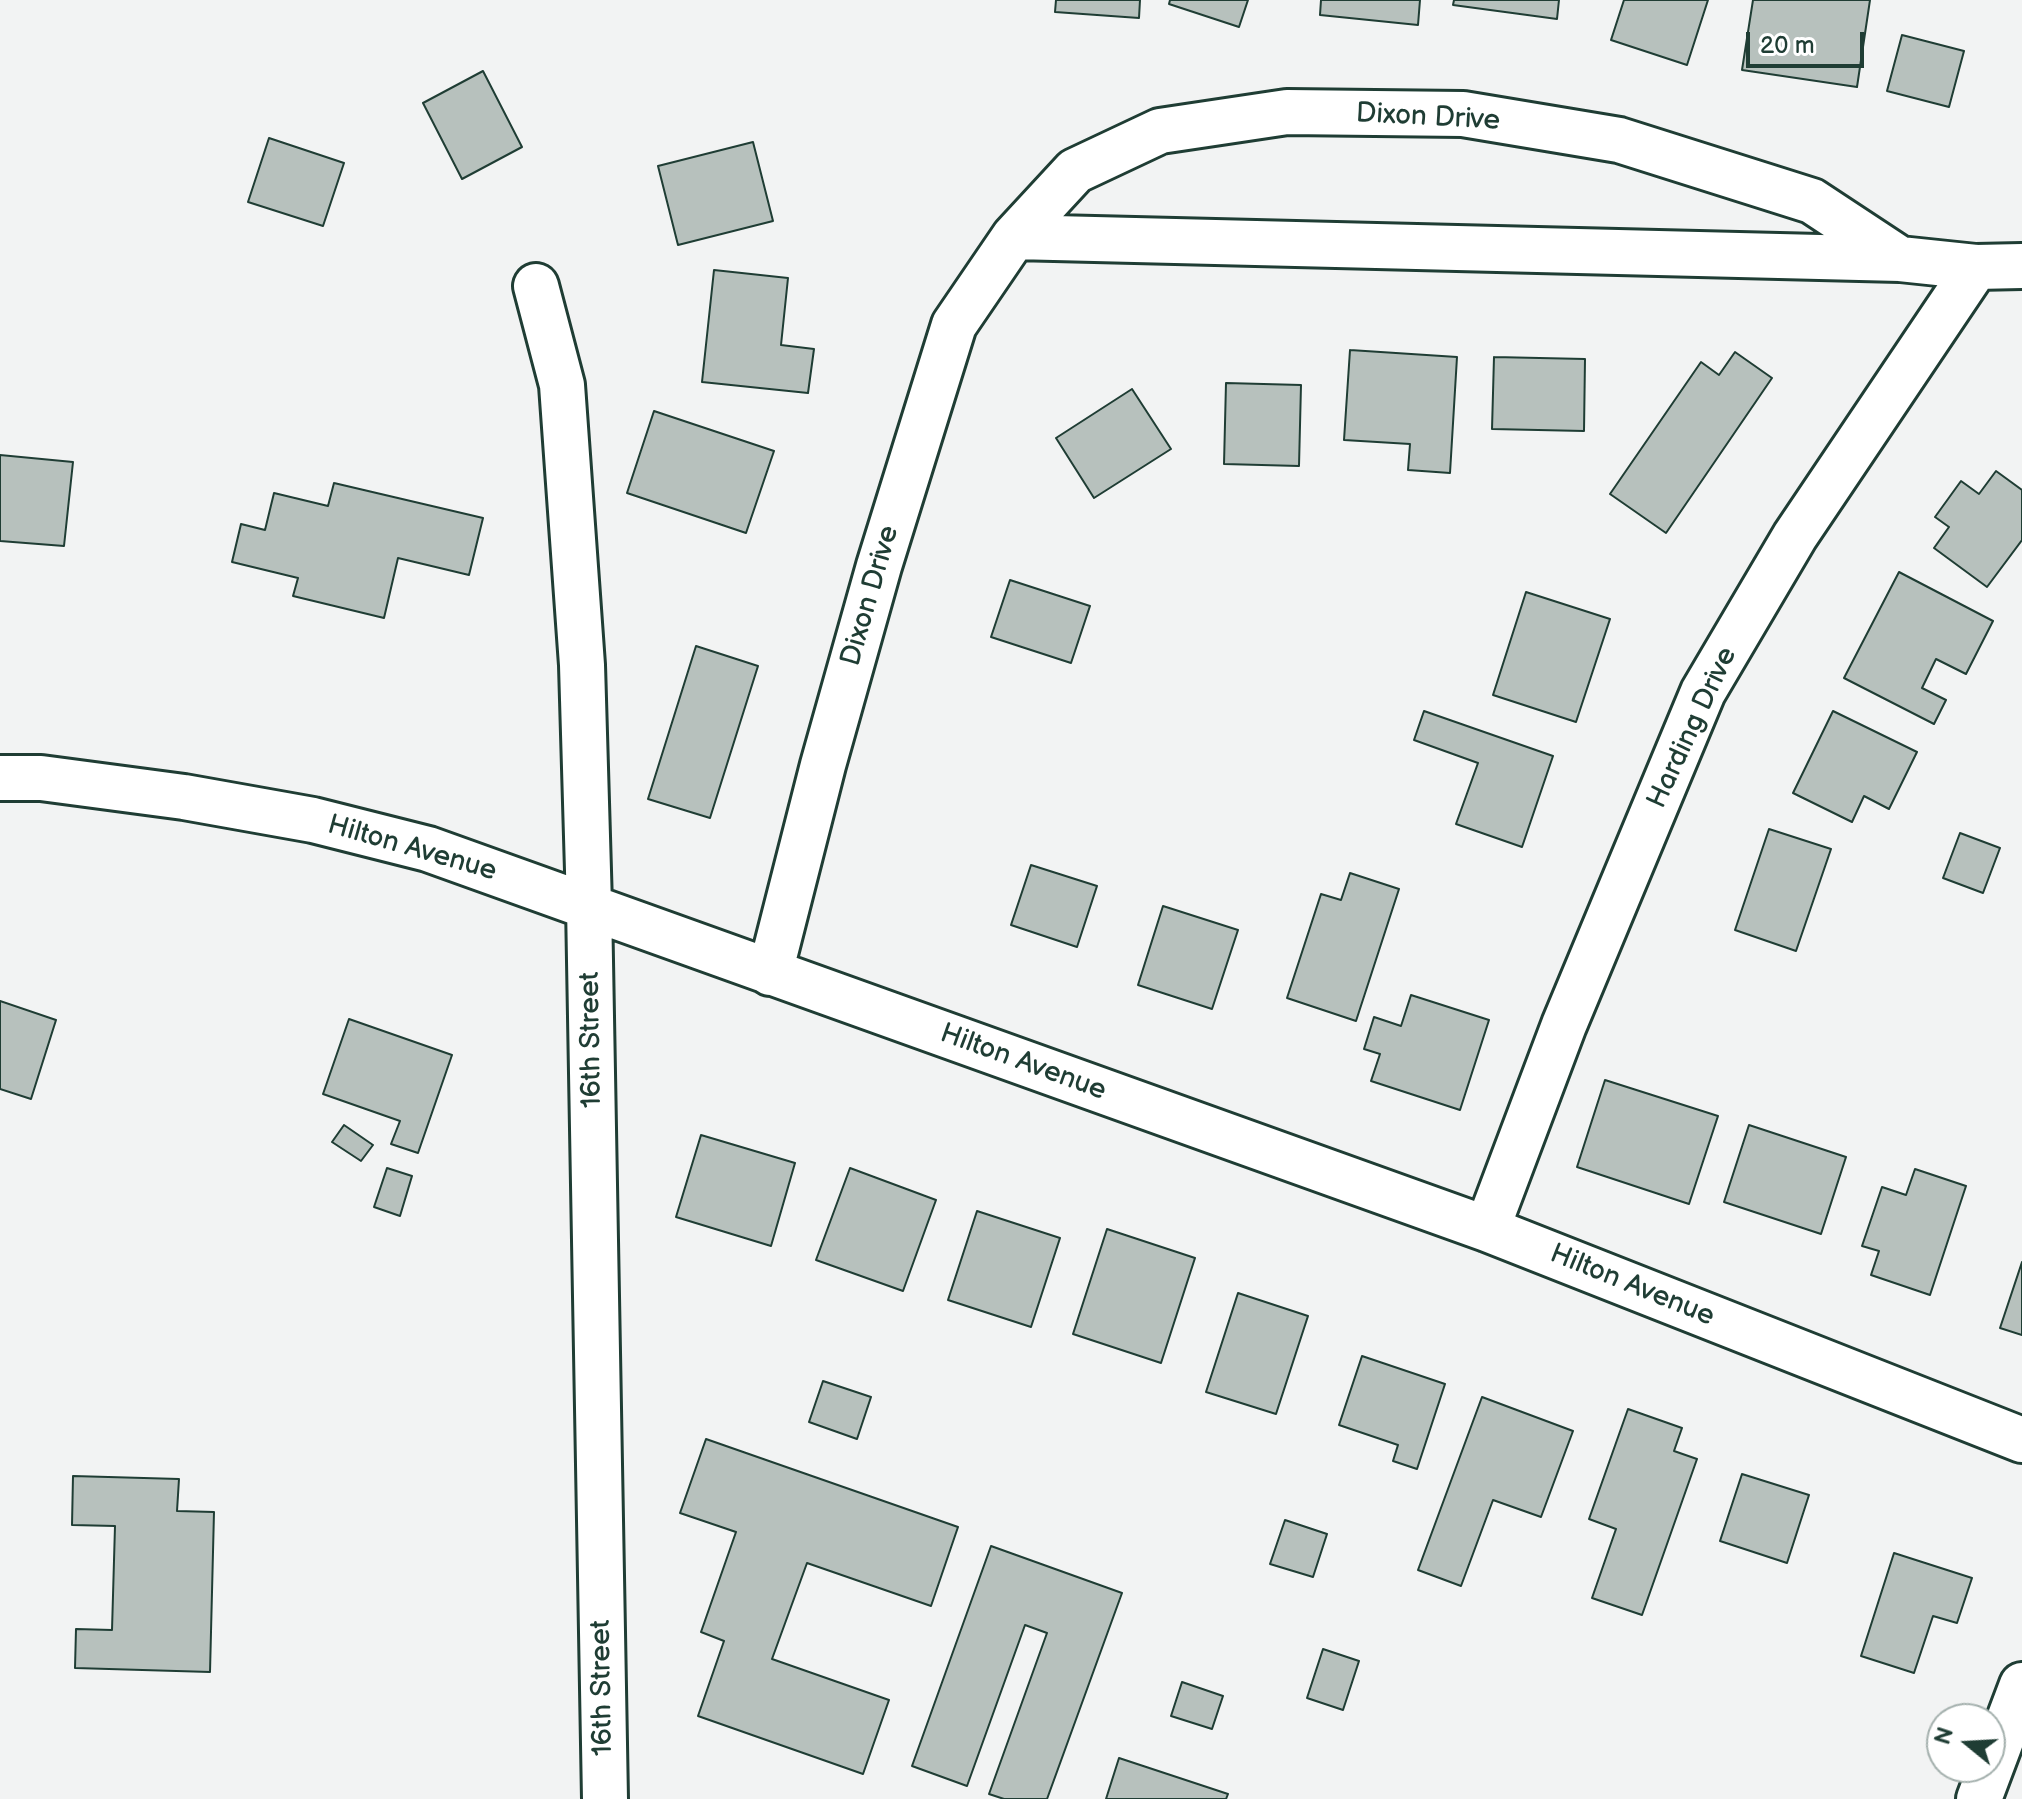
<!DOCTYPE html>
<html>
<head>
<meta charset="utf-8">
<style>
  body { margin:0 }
  #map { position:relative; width:2022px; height:1799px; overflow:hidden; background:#f2f3f3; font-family:"Balsamiq Sans",sans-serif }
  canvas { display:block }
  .north { position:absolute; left:1926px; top:1703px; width:80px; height:80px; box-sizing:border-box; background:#fff; border:2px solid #a5b1ae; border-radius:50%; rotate:288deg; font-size:22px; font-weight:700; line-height:32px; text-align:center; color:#1f3d34 }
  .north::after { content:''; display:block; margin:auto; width:28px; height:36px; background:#1f3d34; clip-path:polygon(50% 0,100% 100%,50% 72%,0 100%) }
  .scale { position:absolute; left:1746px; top:32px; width:118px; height:36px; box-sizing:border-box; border:4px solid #1f3d34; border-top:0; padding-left:10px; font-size:24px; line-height:28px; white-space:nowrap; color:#1f3d34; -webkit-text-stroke:6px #fff; paint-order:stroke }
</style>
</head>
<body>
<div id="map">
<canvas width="2022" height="1799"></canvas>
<div class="north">N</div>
<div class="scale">20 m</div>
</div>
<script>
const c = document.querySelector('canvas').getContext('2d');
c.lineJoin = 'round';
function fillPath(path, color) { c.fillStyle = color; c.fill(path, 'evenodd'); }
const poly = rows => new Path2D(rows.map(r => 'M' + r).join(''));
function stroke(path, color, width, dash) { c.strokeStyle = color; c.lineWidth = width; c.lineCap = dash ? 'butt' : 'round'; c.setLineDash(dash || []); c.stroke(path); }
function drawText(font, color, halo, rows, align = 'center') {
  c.font = font + ' "Balsamiq Sans",sans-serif'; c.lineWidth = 6; c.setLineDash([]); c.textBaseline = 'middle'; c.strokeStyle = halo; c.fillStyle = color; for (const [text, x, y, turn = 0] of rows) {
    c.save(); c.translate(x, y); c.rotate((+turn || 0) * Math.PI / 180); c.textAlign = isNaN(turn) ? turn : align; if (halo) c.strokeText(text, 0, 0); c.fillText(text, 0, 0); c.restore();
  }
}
const building = poly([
  [1056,0,1140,0,1139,18,1055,12,1056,0],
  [1170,0,1248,0,1239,27,1169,4,1170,0],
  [1321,0,1420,0,1418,25,1320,15,1321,0],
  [1454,0,1559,0,1557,19,1453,5,1454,0],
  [1624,0,1708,0,1687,65,1611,40,1624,0],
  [1753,0,1870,0,1857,87,1742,70,1753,0],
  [1902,35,1964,51,1949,107,1887,91,1902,35],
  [483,71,522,147,462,179,423,103,483,71],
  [269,138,344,163,323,226,248,202,269,138],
  [753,142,773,221,678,245,658,166,753,142],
  [714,270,788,278,781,345,814,349,808,393,702,382,714,270],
  [1350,350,1457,357,1450,473,1408,470,1410,444,1344,440,1350,350],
  [1735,352,1772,378,1666,533,1610,494,1701,362,1719,375,1735,352],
  [1494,357,1585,359,1584,431,1492,429,1494,357],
  [1226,383,1301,385,1299,466,1224,464,1226,383],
  [1132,389,1171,449,1094,498,1056,438,1132,389],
  [654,411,774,451,746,533,627,493,654,411],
  [0,455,73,462,64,546,0,541,0,455],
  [1996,471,2022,490,2022,540,1987,587,1934,548,1949,527,1935,517,1961,481,1979,494,1996,471],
  [334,483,483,518,469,575,398,558,384,618,293,596,298,578,232,562,241,524,265,530,274,493,328,506,334,483],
  [1899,572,1993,621,1966,674,1936,659,1922,688,1946,700,1934,724,1844,678,1899,572],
  [1010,580,1090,606,1071,663,991,637,1010,580],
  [1526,592,1610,619,1576,722,1493,695,1526,592],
  [696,646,758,666,710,818,648,799,696,646],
  [1424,711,1553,756,1522,847,1456,824,1478,763,1414,740,1424,711],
  [1833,711,1917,752,1889,809,1864,796,1852,822,1793,793,1833,711],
  [1769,829,1831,849,1796,951,1735,930,1769,829],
  [1960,833,2000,848,1983,893,1943,878,1960,833],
  [1031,865,1097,886,1077,947,1011,925,1031,865],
  [1350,873,1399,889,1356,1021,1287,998,1321,894,1341,900,1350,873],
  [1163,906,1238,930,1212,1009,1138,985,1163,906],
  [1411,995,1489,1020,1460,1110,1371,1081,1380,1054,1364,1049,1374,1017,1401,1026,1411,995],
  [0,1001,56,1020,31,1099,0,1089,0,1001],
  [349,1019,452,1055,418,1153,391,1144,400,1121,323,1094,349,1019],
  [1605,1080,1718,1116,1689,1204,1577,1167,1605,1080],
  [344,1125,373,1145,361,1161,332,1142,344,1125],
  [1749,1125,1846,1157,1821,1234,1724,1202,1749,1125],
  [701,1135,795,1163,771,1246,676,1217,701,1135],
  [387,1168,412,1176,400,1216,374,1207,387,1168],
  [850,1168,936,1200,903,1291,816,1260,850,1168],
  [1915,1169,1966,1186,1930,1295,1871,1275,1879,1251,1862,1246,1882,1187,1906,1195,1915,1169],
  [977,1211,1060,1238,1031,1327,948,1300,977,1211],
  [1107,1229,1195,1258,1161,1363,1073,1334,1107,1229],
  [2022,1262,2022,1335,2000,1328,2022,1262],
  [1238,1293,1308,1316,1276,1414,1206,1392,1238,1293],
  [1362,1356,1445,1384,1417,1469,1393,1461,1398,1445,1339,1425,1362,1356],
  [823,1381,871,1397,857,1439,809,1422,823,1381],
  [1482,1397,1573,1431,1541,1517,1493,1500,1461,1586,1418,1570,1482,1397],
  [1628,1409,1682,1428,1674,1451,1697,1459,1642,1615,1592,1598,1616,1529,1589,1519,1628,1409],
  [706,1439,958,1527,931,1606,807,1563,772,1659,889,1700,863,1774,698,1716,724,1641,701,1632,736,1532,680,1513,706,1439],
  [1742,1474,1809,1495,1787,1563,1720,1541,1742,1474],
  [73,1476,179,1479,177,1511,214,1512,210,1672,75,1668,76,1629,112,1630,115,1526,72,1525,73,1476],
  [1285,1520,1327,1534,1313,1577,1270,1564,1285,1520],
  [991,1546,1122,1593,1047,1799,1004,1799,989,1794,1047,1633,1025,1625,967,1786,912,1766,991,1546],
  [1894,1553,1972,1578,1957,1623,1933,1616,1914,1673,1861,1656,1894,1553],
  [1323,1649,1359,1661,1343,1710,1307,1698,1323,1649],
  [1182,1682,1223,1696,1212,1729,1171,1716,1182,1682],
  [1119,1758,1228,1794,1226,1799,1106,1799,1119,1758]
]);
fillPath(building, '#b7c1bd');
stroke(building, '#1f3d34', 2);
const minor = poly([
  [1014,237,1900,259],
  [536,286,562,385,582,665,589,905,605,1799],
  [0,778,41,778,184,797,313,820,428,849,1487,1229,2022,1440],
  [770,973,823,765,879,566,954,325,1014,237,1075,171,1160,131,1287,112,1463,114,1619,140,1812,201,1900,259,1976,267,2022,266],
  [1487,1229,1564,1025,1703,692,1795,536,1976,267],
  [1979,1799,2022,1685]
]);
stroke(minor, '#1f3d34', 50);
stroke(minor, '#fff', 44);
drawText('28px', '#1f3d34', '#fff', [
  ["Dixon Drive",1428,118,3],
  ["Dixon Drive",871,596,-74],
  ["Harding Drive",1693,728,-65],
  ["Hilton Avenue",412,849,16],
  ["16th Street",592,1040,-91],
  ["Hilton Avenue",1023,1063,20],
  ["Hilton Avenue",1632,1286,22],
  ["16th Street",603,1688,-91]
]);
</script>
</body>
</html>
